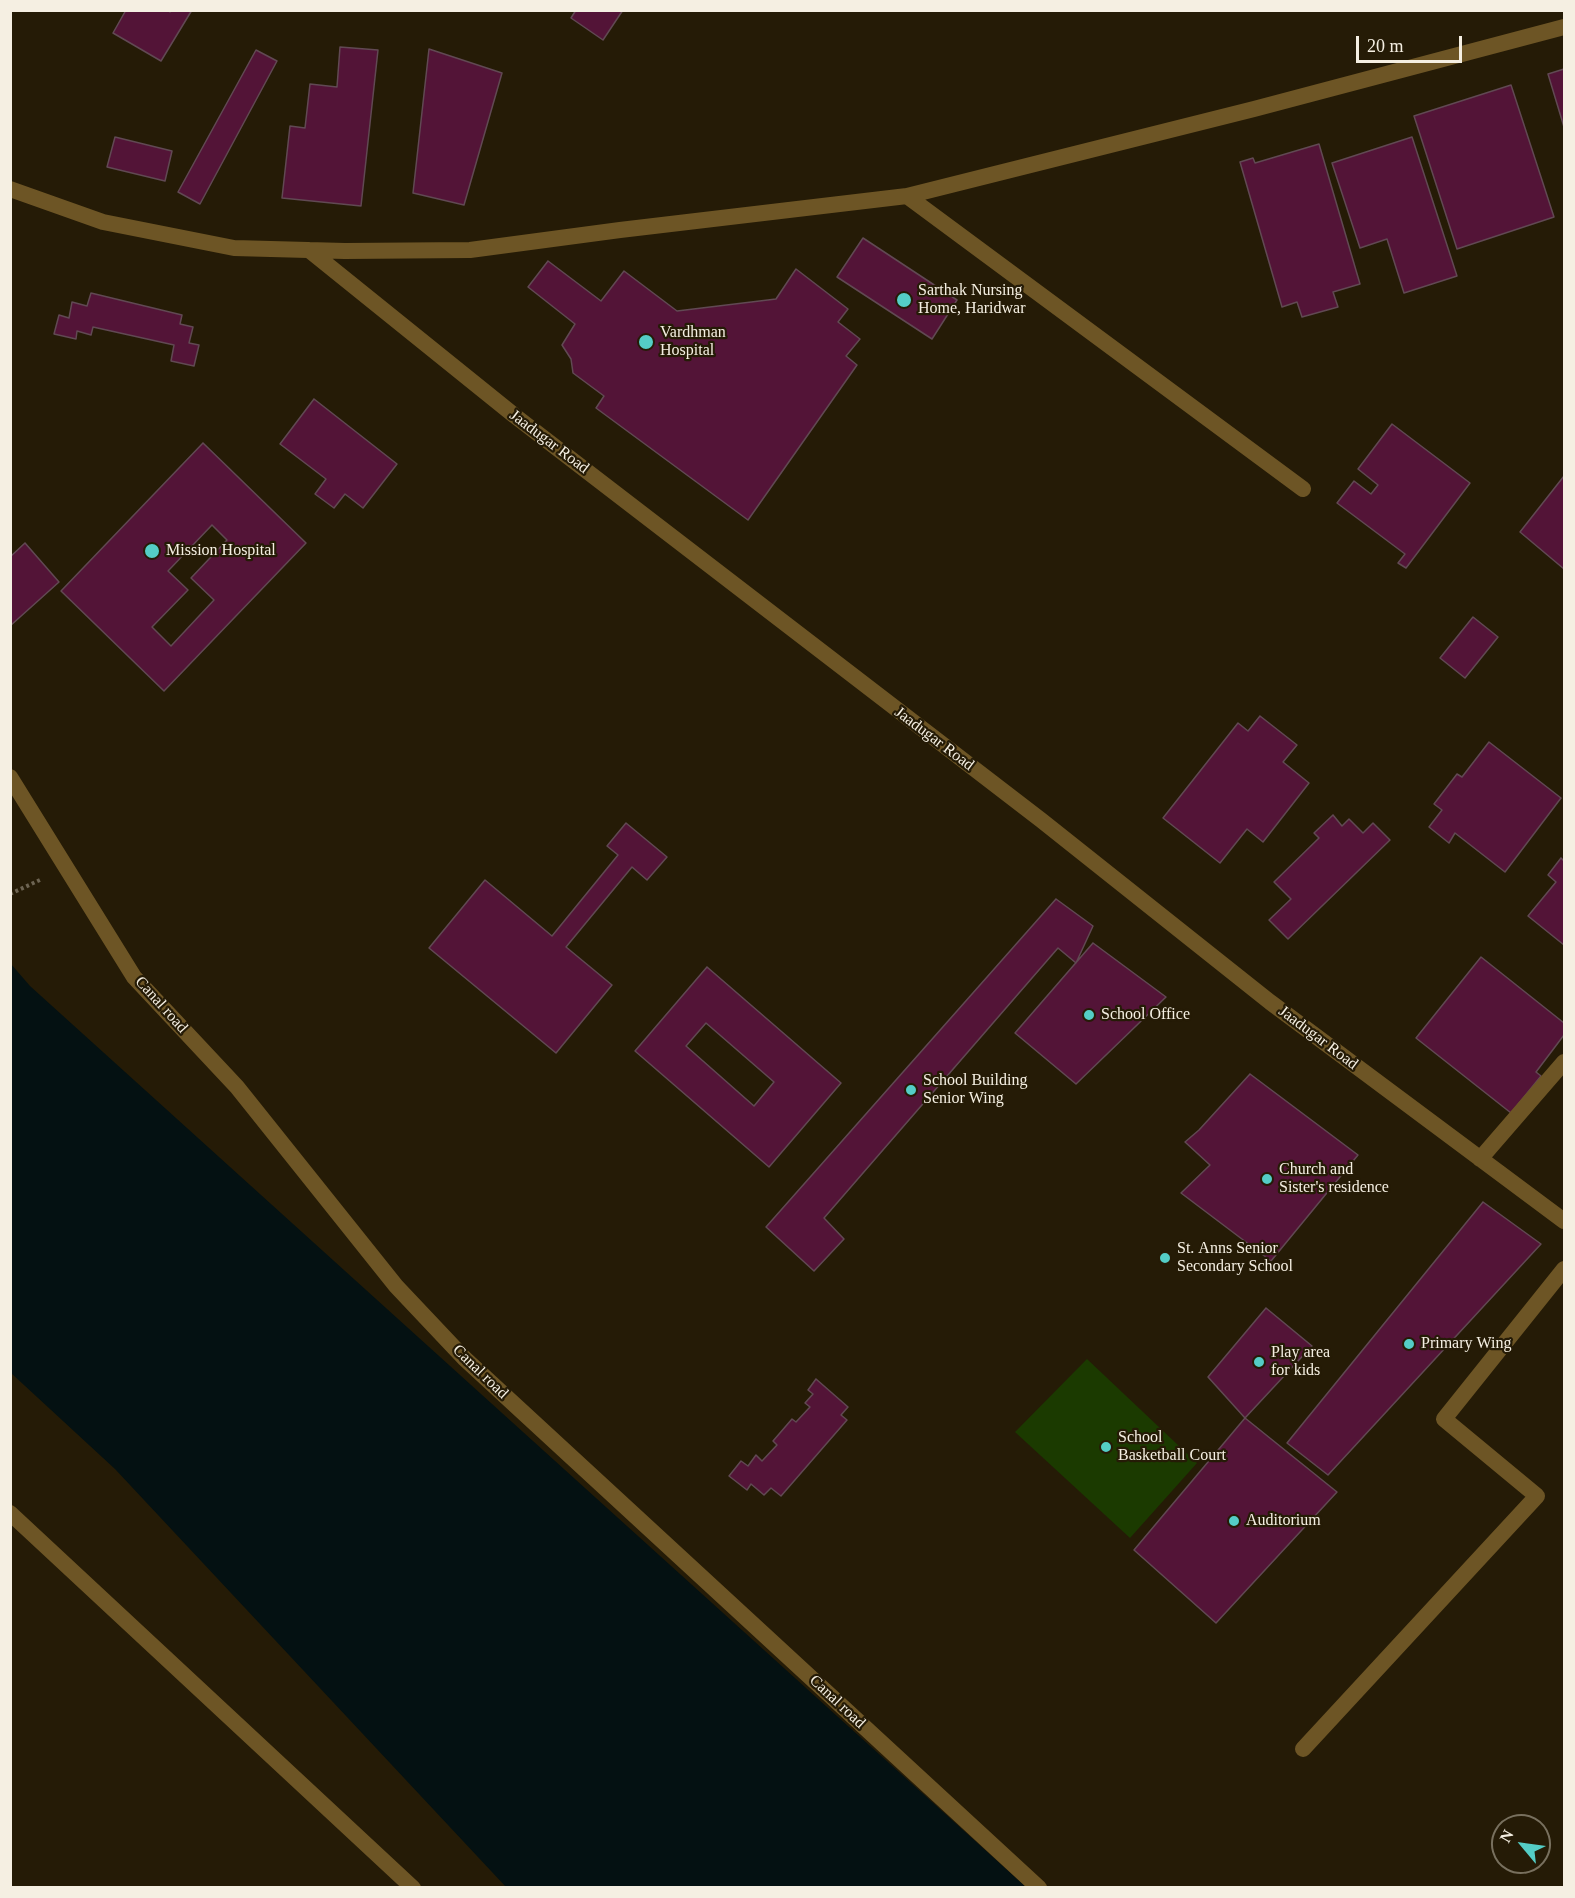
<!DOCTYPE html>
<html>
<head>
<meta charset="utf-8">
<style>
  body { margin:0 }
  #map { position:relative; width:1575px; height:1898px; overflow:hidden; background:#251b06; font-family:"Times New Roman",serif }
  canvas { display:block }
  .frame { position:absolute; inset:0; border:12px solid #f5efe2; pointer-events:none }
  .north { position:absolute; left:1491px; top:1814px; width:60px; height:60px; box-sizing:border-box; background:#251b06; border:2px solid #78705e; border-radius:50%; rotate:299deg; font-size:16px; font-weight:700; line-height:24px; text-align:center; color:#f5efe2 }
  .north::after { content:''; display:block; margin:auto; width:21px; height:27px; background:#54cdc6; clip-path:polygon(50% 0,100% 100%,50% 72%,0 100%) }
  .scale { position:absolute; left:1356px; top:36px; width:106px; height:27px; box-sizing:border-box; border:3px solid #f5efe2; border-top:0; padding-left:8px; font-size:18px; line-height:21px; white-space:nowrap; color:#f5efe2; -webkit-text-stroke:4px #251b06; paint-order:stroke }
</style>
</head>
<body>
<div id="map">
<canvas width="1575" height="1898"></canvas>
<div class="frame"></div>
<div class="north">N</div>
<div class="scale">20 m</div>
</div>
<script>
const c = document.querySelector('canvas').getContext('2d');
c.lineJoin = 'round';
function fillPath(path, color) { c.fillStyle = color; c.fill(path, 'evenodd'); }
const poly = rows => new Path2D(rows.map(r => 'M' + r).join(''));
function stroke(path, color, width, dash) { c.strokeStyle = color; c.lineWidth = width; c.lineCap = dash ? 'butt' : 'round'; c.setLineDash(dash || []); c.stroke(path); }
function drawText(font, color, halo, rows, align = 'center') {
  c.font = font + ' "Times New Roman",serif'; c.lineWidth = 4.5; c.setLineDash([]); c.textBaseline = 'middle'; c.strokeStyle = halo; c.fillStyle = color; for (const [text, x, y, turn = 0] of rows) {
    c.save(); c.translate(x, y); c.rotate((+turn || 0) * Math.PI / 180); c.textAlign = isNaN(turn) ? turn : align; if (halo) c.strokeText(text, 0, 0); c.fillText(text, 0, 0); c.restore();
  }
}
fillPath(poly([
  [1087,1359,1197,1463,1130,1538,1015,1432]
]), '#1b3a00');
fillPath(poly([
  [11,964,30,986,1026,1887,506,1887,115,1469,11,1373]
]), '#041112');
const building = poly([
  [126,10,167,10,170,12,171,10,192,10,161,61,113,33,126,10],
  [576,10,623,10,603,40,571,18,576,10],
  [340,47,378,50,361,206,282,198,290,126,305,128,310,84,337,87,340,47],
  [429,49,502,73,464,205,413,193,429,49],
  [256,50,277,61,200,204,178,192,256,50],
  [1564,69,1564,127,1548,74,1564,69],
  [1511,85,1554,217,1457,249,1414,116,1511,85],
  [115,137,172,151,165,181,107,167,115,137],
  [1412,137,1457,276,1404,293,1387,239,1360,248,1332,163,1412,137],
  [1319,144,1360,284,1333,292,1338,307,1302,317,1297,302,1282,307,1240,162,1253,158,1255,163,1319,144],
  [863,238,957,300,932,339,837,277,863,238],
  [548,261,601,301,624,271,677,311,776,299,796,269,848,309,838,322,860,339,846,356,857,365,748,520,596,408,604,396,573,373,571,359,562,345,575,324,528,287,548,261],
  [91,293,182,315,180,324,193,327,189,343,199,345,194,366,171,361,174,345,93,327,91,335,77,331,76,339,54,334,59,315,69,318,72,302,87,306,91,293],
  [314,399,397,464,363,508,345,494,334,508,315,494,326,479,280,444,314,399],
  [1392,424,1470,483,1406,568,1398,563,1405,554,1337,503,1354,481,1371,494,1378,485,1358,469,1392,424],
  [203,443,306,543,164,691,61,591,203,443],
  [212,525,227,540,191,578,214,600,171,646,152,627,188,590,168,571,212,525],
  [1564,476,1564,569,1520,532,1564,476],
  [25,543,59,582,10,626,10,557,25,543],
  [1473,617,1498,637,1465,678,1440,658,1473,617],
  [1260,716,1297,745,1283,762,1309,783,1263,842,1247,829,1220,863,1163,818,1238,723,1248,731,1260,716],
  [1489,742,1561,798,1505,872,1455,833,1449,843,1429,827,1442,810,1434,804,1457,774,1462,777,1489,742],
  [1333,815,1342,826,1349,819,1363,833,1373,823,1390,840,1288,939,1269,920,1291,899,1274,882,1319,838,1314,833,1333,815],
  [626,823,667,857,647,880,632,867,566,947,612,985,556,1053,429,948,485,880,552,936,618,855,607,846,626,823],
  [1561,858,1564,861,1564,945,1528,916,1556,882,1548,875,1561,858],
  [1056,899,1093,926,1076,963,1058,948,824,1218,844,1239,814,1271,766,1227,1056,899],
  [1093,943,1166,997,1076,1084,1015,1033,1093,943],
  [1481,957,1564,1023,1564,1035,1536,1072,1541,1076,1511,1113,1416,1038,1481,957],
  [707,967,841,1083,769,1167,635,1051,707,967],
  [706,1023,774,1082,754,1106,686,1046,706,1023],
  [1250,1074,1358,1155,1271,1261,1181,1193,1210,1165,1185,1142,1199,1130,1250,1074],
  [1483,1202,1541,1244,1328,1475,1287,1443,1483,1202],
  [1266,1308,1312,1346,1245,1418,1208,1377,1266,1308],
  [816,1379,848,1407,841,1415,847,1420,781,1496,771,1488,764,1495,751,1484,747,1490,729,1476,741,1461,748,1466,756,1455,762,1461,777,1445,773,1441,792,1419,796,1422,810,1407,805,1403,813,1394,808,1390,816,1379],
  [1245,1418,1337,1492,1216,1623,1134,1550,1245,1418]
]);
fillPath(building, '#531437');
stroke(building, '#614953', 1.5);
stroke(poly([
  [10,894,42,879]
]), '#6d6452', 4, [3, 3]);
stroke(poly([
  [10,189,103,222,234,248,345,251,470,250,620,230,907,196,1254,109,1564,27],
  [907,196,1303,489],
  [309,250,515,416,1041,820,1270,1002,1564,1221],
  [10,777,134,977,237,1087,396,1286,464,1358,1039,1888],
  [1480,1159,1564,1062],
  [1303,1749,1537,1496,1444,1419,1564,1269]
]), '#6d5525', 16);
stroke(poly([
  [10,1513,413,1888]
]), '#6d5525', 16);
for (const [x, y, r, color] of [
  [904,300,8,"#54cdc6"],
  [646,342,8,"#54cdc6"],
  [152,551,8,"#54cdc6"],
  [1089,1015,6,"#54cdc6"],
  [911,1090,6,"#54cdc6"],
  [1267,1179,6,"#54cdc6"],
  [1165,1258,6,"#54cdc6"],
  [1409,1344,6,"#54cdc6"],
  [1259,1362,6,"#54cdc6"],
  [1106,1447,6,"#54cdc6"],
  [1234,1521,6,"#54cdc6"]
]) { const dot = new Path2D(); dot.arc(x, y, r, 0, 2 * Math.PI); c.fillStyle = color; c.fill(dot); stroke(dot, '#251b06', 2); }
drawText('16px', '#f5efe2', '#251b06', [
  ["Sarthak Nursing",918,291],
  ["Home, Haridwar",918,309],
  ["Vardhman",660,333],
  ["Hospital",660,351],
  ["Mission Hospital",166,551],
  ["School Office",1101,1015],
  ["School Building",923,1081],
  ["Senior Wing",923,1099],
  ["Church and",1279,1170],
  ["Sister's residence",1279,1188],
  ["St. Anns Senior",1177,1249],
  ["Secondary School",1177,1267],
  ["Primary Wing",1421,1344],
  ["Play area",1271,1353],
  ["for kids",1271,1371],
  ["School",1118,1438],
  ["Basketball Court",1118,1456],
  ["Auditorium",1246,1521]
], 'left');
drawText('16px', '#f5efe2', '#251b06', [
  ["Jaadugar Road",549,442,37],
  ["Jaadugar Road",934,739,37],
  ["Canal road",161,1005,48],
  ["Jaadugar Road",1318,1038,37],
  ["Canal road",480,1372,44],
  ["Canal road",837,1702,43]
]);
</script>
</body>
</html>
